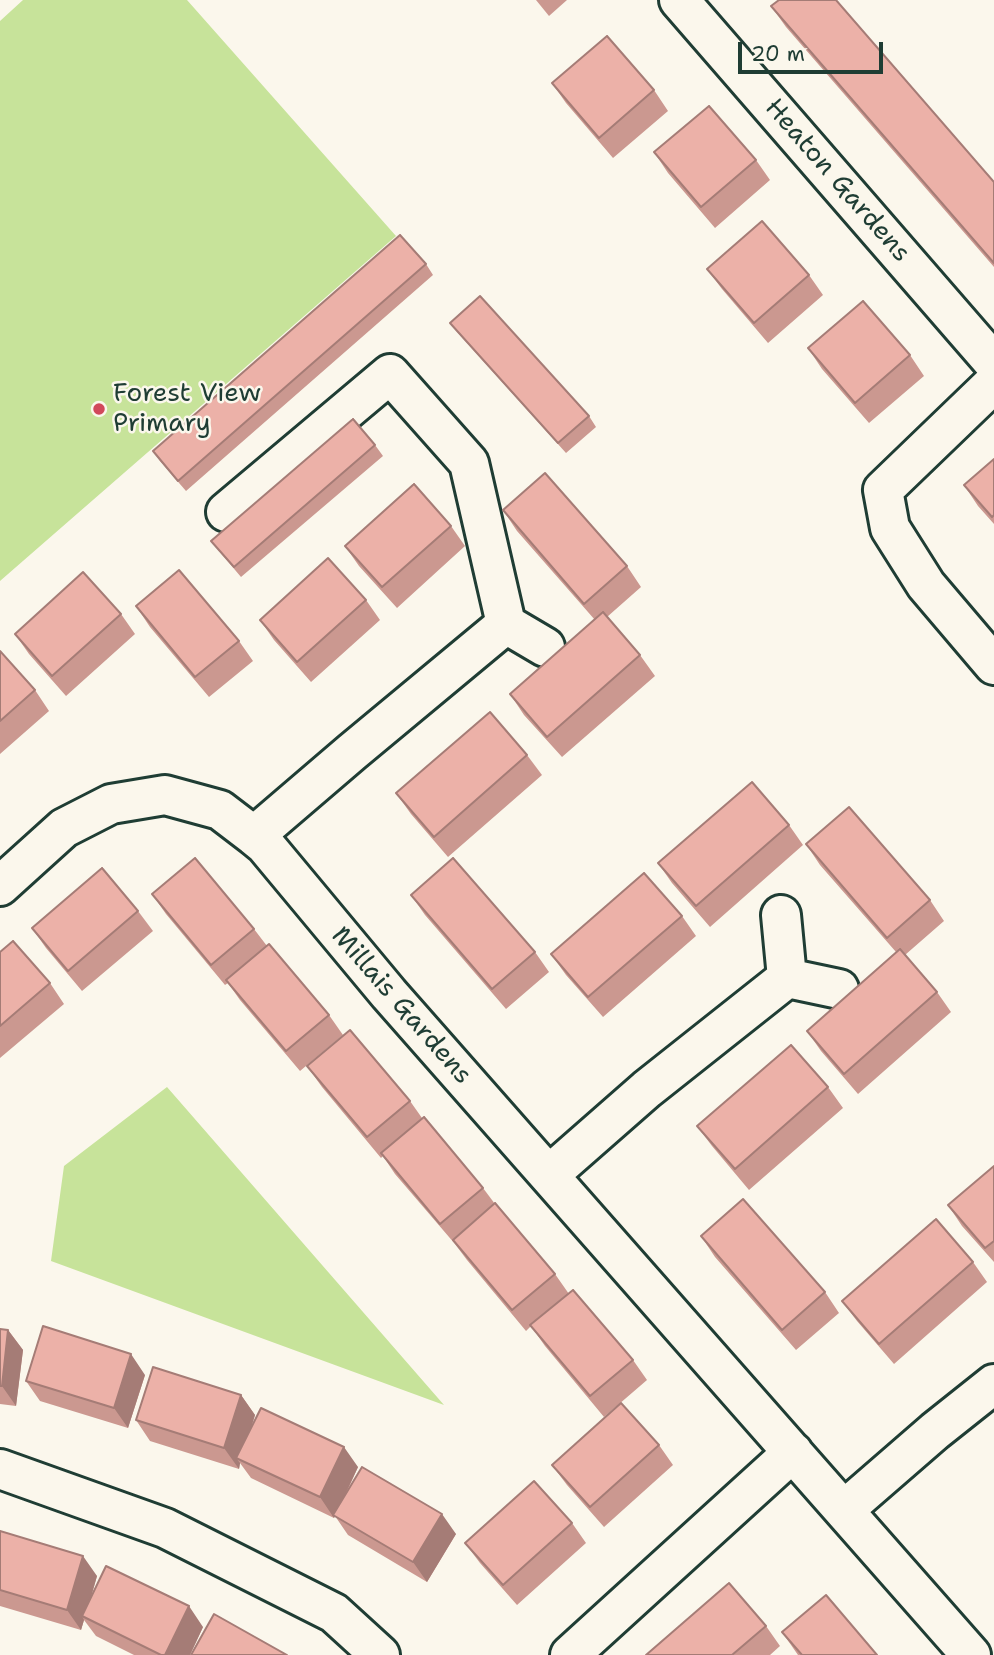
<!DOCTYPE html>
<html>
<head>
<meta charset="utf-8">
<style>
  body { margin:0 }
  #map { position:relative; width:994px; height:1655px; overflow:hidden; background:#fbf7ec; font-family:"Shantell Sans",sans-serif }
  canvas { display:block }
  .scale { position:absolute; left:738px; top:42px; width:145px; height:32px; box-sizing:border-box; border:4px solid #1f3d34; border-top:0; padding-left:9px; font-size:21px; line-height:24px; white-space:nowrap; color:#1f3d34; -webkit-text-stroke:5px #fbf7ec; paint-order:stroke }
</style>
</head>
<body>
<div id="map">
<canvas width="994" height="1655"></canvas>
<div class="scale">20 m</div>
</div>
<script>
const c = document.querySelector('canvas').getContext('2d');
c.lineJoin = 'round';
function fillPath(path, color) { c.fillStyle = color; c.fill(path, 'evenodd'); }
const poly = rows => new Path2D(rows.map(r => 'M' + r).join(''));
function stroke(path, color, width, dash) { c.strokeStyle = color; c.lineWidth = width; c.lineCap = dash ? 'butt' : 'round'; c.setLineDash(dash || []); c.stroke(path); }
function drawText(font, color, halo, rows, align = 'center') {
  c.font = font + ' "Shantell Sans",sans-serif'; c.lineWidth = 5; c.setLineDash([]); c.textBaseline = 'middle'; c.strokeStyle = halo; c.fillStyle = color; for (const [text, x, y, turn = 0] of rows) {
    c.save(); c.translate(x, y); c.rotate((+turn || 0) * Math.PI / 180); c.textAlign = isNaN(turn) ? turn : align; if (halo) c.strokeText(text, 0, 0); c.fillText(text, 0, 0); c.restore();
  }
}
fillPath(poly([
  [23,0,187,0,396,236,0,581,0,21],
  [167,1087,444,1405,51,1261,64,1166]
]), '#c7e39a');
const minor = poly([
  [679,0,994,363],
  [994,383,883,490,890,528,926,585,994,665],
  [226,512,390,374,469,463,506,624,545,647],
  [254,836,352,752,506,624],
  [0,886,64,828,111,804,165,795,220,810,254,836,265,845,389,994,971,1655],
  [781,915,787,978,839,989],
  [549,1175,647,1089,787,978],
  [0,1469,165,1528,334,1613,380,1655],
  [844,1510,935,1431,994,1384],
  [570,1655,793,1452]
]);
stroke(minor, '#1f3d34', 44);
stroke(minor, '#fbf7ec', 38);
fillPath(poly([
  [536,0,567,0,549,16],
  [771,6,994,182,994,267,786,27],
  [552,83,654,90,668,111,613,158,566,103],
  [654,152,756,160,770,180,715,228,668,173],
  [426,264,433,275,186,491,160,461,153,451],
  [707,269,809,275,823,295,768,343,722,289],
  [450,323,589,416,596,427,566,453,458,333],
  [808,348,910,355,924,376,869,423,822,369],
  [375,445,383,456,241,577,219,551,211,541],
  [994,459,994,524,978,506,964,485],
  [503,510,627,566,641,587,607,617,640,655,655,676,562,757,524,715,510,694,595,620,517,531],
  [451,526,465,546,397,608,359,566,345,546],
  [366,600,380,620,311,682,274,640,260,620],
  [136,606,239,641,253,661,209,697,150,627],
  [121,614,135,634,66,696,29,654,15,634],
  [0,651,35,690,49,711,0,754],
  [527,755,542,775,448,857,411,814,396,793],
  [789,825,803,845,710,927,672,883,658,863],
  [806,844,930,900,944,921,905,955,937,992,951,1012,858,1094,821,1051,807,1031,896,952,820,865],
  [152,894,254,929,267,946,329,1015,343,1035,300,1071,240,1000,228,983,225,985,166,914],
  [411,895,535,952,549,972,506,1009,425,915],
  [138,911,153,931,82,991,46,948,32,928],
  [682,916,696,936,603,1017,566,975,551,954],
  [0,952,50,983,64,1004,0,1058],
  [307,1066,410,1101,422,1118,483,1188,495,1204,555,1274,569,1294,633,1360,647,1380,604,1417,545,1346,531,1326,526,1331,467,1260,455,1244,395,1174,383,1156,381,1158,322,1087],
  [828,1087,843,1108,749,1190,712,1146,697,1126],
  [994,1166,994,1262,962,1226,948,1205],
  [701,1236,825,1292,839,1313,796,1350,715,1257],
  [973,1262,987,1282,894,1364,857,1321,842,1301],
  [0,1329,8,1330,23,1350,16,1406,0,1404],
  [145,1375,128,1428,40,1401,26,1381],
  [241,1395,255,1415,252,1425,358,1467,345,1496,456,1534,427,1582,348,1535,335,1516,334,1518,251,1478,240,1463,239,1469,150,1441,136,1420],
  [659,1445,673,1465,604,1527,567,1485,552,1465],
  [572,1523,586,1543,517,1605,480,1563,465,1543],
  [0,1531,97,1576,91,1597,203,1627,190,1655,134,1655,96,1636,84,1620,81,1630,0,1606],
  [766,1626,780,1646,770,1655,646,1655],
  [782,1632,877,1655,798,1655]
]), '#cb9890');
fillPath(poly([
  [8,1330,23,1350,16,1406,2,1386],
  [131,1354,145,1375,128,1428,114,1408],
  [241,1395,255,1415,241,1460,236,1458,240,1463,239,1469,224,1448],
  [344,1447,358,1467,334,1518,320,1497],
  [442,1514,456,1534,427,1582,413,1562],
  [83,1556,97,1576,85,1618,82,1616,84,1620,81,1630,67,1610],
  [189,1606,203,1627,190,1655,165,1655]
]), '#a57c76');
const building = poly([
  [779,0,836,0,994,182,994,263,771,6,779,0],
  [607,36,654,90,599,138,552,83,607,36],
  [709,106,756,160,701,207,654,152,709,106],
  [762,221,809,275,754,323,707,269,762,221],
  [400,235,426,264,178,481,153,451,400,235],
  [480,296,589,416,558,443,450,323,480,296],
  [863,301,910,355,855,403,808,348,863,301],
  [353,419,375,445,234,567,211,541,353,419],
  [994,459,994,515,992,517,964,485,994,459],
  [545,473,627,566,584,604,503,510,545,473],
  [414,484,451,526,382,587,345,546,414,484],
  [328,558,366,600,297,662,260,620,328,558],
  [179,570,239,641,195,677,136,606,179,570],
  [83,572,121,614,52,676,15,634,83,572],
  [603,612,640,655,547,737,510,694,603,612],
  [0,651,35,690,0,721,0,651],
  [490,712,527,755,434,837,396,793,490,712],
  [752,782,789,825,696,906,658,863,752,782],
  [849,807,930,900,887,938,806,844,849,807],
  [195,858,254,929,211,965,152,894,195,858],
  [453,858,535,952,492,989,411,895,453,858],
  [102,868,138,911,68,971,32,928,102,868],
  [644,873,682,916,588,997,551,954,644,873],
  [13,941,50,983,0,1026,0,952,13,941],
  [269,944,329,1015,286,1051,226,980,269,944],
  [900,949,937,992,844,1074,807,1031,900,949],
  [350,1030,410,1101,367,1137,307,1066,350,1030],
  [791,1045,828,1087,735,1169,697,1126,791,1045],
  [424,1117,483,1188,440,1224,381,1153,424,1117],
  [994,1166,994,1241,985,1248,948,1205,994,1166],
  [743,1199,825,1292,782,1330,701,1236,743,1199],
  [495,1203,555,1274,512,1310,453,1240,495,1203],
  [936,1219,973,1262,879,1344,842,1301,936,1219],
  [573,1290,633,1360,590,1396,530,1325,573,1290],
  [43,1326,131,1354,114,1408,26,1381,43,1326],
  [0,1329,8,1330,2,1386,0,1386,0,1329],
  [153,1367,241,1395,224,1448,136,1420,153,1367],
  [621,1403,659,1445,590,1507,552,1465,621,1403],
  [261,1408,344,1447,320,1497,236,1458,261,1408],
  [362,1467,442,1514,413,1562,333,1515,362,1467],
  [534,1481,572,1523,503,1585,465,1543,534,1481],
  [0,1531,83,1556,67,1610,0,1590,0,1531],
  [106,1566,189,1606,165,1655,161,1655,82,1616,106,1566],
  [729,1583,766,1626,732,1655,646,1655,729,1583],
  [826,1595,877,1655,802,1655,782,1632,826,1595],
  [214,1614,287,1655,191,1655,214,1614]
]);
fillPath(building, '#ecb1a8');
stroke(building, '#a57c76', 2);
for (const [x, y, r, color] of [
  [99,409,7,"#d1495b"]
]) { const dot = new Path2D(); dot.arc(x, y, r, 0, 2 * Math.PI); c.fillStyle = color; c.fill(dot); stroke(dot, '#fbf7ec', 2.5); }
drawText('26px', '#1f3d34', '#fbf7ec', [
  ["Heaton Gardens",837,181,49],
  ["Millais Gardens",401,1006,49]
]);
drawText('26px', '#1f3d34', '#fbf7ec', [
  ["Forest View",113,394],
  ["Primary",113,424]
], 'left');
</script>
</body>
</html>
